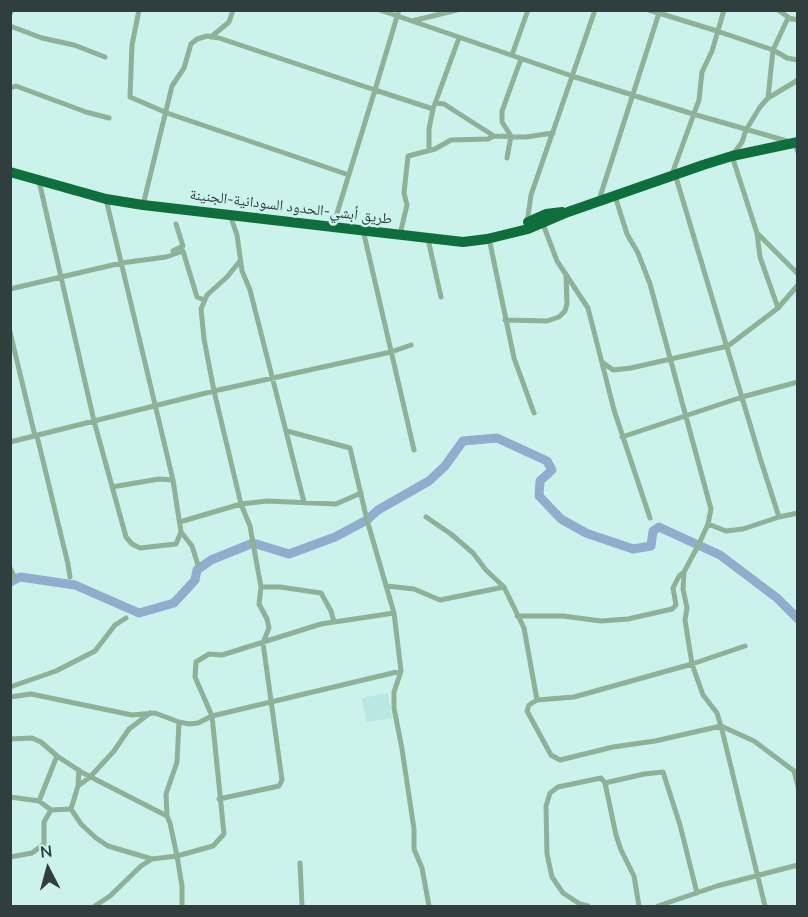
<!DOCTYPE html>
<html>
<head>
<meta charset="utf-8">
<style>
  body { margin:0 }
  #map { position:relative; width:808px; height:917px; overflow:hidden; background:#ccf2ec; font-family:Mulish,sans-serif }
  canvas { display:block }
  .frame { position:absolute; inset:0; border:12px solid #303f3d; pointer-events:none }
  .north { position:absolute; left:18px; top:839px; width:60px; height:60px; -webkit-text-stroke:4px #ccf2ec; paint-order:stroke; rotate:354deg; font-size:16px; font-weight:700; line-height:24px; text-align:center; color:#303f3d }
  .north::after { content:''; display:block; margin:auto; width:21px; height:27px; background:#303f3d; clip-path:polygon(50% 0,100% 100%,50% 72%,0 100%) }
</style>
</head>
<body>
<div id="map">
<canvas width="808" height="917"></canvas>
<div class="frame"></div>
<div class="north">N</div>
</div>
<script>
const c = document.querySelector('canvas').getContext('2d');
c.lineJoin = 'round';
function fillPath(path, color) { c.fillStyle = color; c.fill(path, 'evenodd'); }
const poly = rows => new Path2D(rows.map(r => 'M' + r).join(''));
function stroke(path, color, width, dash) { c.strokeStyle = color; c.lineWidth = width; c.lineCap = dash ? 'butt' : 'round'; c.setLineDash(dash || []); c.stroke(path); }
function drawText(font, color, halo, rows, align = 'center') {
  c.font = font + ' Mulish,"Noto Naskh Arabic",sans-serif'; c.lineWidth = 5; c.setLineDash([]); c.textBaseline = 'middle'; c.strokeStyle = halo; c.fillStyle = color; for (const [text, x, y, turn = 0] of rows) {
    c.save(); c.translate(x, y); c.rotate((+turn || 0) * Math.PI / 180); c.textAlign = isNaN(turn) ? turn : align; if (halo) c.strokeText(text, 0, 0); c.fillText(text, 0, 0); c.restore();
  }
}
fillPath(poly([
  [388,693,392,718,366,722,362,698]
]), '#b9e8e2');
stroke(poly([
  [10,582,20,577,75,585,139,613,174,603,195,580,197,570,211,560,253,543,289,554,335,537,367,520,378,510,429,481,445,466,463,441,497,438,547,461,552,470,540,481,539,496,561,519,586,533,633,549,651,546,653,531,659,527,720,555,777,598,798,619]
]), '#90adcd', 9);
stroke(poly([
  [139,10,132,45,130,97,167,113,349,175],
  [380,10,572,76,693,114,794,143,798,152],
  [649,10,717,31,773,50,787,58,798,60],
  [778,10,791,19],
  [10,14,12,10],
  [412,21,457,10],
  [10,26,42,38,74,45,105,57],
  [211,37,229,22,233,10],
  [512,55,528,10],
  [798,80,768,98,760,107,746,130,742,142,732,156,757,233,798,274],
  [10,88,16,86,86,112,109,118],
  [768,98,773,50,788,18,798,20],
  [435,103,444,104,494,136],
  [429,150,429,129,433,109,459,38],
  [507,158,511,136,502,122,502,111,521,59],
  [672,174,699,100,702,72,712,51,724,10],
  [675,174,761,461,779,517,798,513],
  [39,181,94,421,126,537,132,544,140,548,176,544,181,532,173,480,106,199],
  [615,196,627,234,638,253,650,284,711,509,708,524,699,544,684,572,683,589,687,608,685,620,692,664,703,695,717,713,721,726,754,741,794,771,798,786],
  [599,200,660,10],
  [143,205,172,86,184,68,191,44,197,39,207,36,219,38,375,90,399,10],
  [230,215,237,235,242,271,250,290,304,502],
  [334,223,375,90,433,109],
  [527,223,531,195,595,10],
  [543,224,557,261,588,308,614,410,650,518],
  [363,230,414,450],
  [401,230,407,205,404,193,408,156,435,149,451,140,488,139,494,136,526,137,553,133],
  [757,233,760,257,778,308],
  [489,238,514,358,534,413],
  [428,239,441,297],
  [173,251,183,246,176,224],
  [10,289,121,263,166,257,183,251,197,297,204,300],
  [505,320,547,321,559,317,565,311,567,304,566,274],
  [10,332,35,436],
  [602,362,613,370,631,368,728,346,778,308,798,285],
  [287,431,350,448,367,520,394,613,401,671,394,692,394,708,402,749,414,829,414,849,422,868,429,906],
  [37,436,68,564,70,577],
  [622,437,742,397,798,382],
  [10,442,214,391,391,352,411,345],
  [112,487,159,479,173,480],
  [426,517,451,534,473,553,486,570,504,587,524,628,537,700,574,697,692,664,745,646],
  [183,521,241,504,267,501,336,504,361,493],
  [708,524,726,531,743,529,779,517],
  [181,532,192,546,198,565],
  [10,568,14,576],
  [387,586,414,589,440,600,504,587],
  [261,587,280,587,321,593,331,611,334,622],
  [517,616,563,616,601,621,628,619,672,609,676,605,673,588,679,576,684,572],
  [10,687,56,671,95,651,115,625,126,618],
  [10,697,31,694,132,715,155,713,179,722,189,724,198,723,212,716,401,671],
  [537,700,529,705,527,711,551,755,560,760,613,747,655,741,721,726,765,906],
  [179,722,177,762,166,794,167,816,170,823,177,856,182,886,182,906],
  [10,739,32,738,41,742,57,756,83,773,167,816],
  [605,783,616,835,621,850,634,876,639,906],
  [78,786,90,777,114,751,129,729,150,713],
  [10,797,39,801,51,810,71,809,81,824,96,838,108,846,152,859,177,856,213,846,224,834,212,716,195,677,196,662,209,654,222,655,321,624,394,613],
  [219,799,279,786,282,780,263,643,269,628,267,619,259,604,261,587,253,543,250,526,241,504,214,391,204,339,201,309,207,295,227,277,240,261],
  [39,801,57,756],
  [71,809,78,786,79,770],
  [10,857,32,853,44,844,44,822,51,810],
  [300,863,302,906],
  [95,906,110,896,141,866,152,859],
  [588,906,580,904,563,893,552,877,547,854,546,806,550,793,558,787,601,778,605,783,644,774,663,772,680,825,697,893],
  [658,906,717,886,798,865]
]), '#8eb198', 5);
stroke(poly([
  [10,172,106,199,143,205,463,242,487,239,528,229,568,212,703,165,732,156,798,142],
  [528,222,546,214,562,212]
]), '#0f6f3c', 10);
drawText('15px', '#303f3d', '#ccf2ec', [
  ["طريق أبشي-الحدود السودانية-الجنينة",291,207,7]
]);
</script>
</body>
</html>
